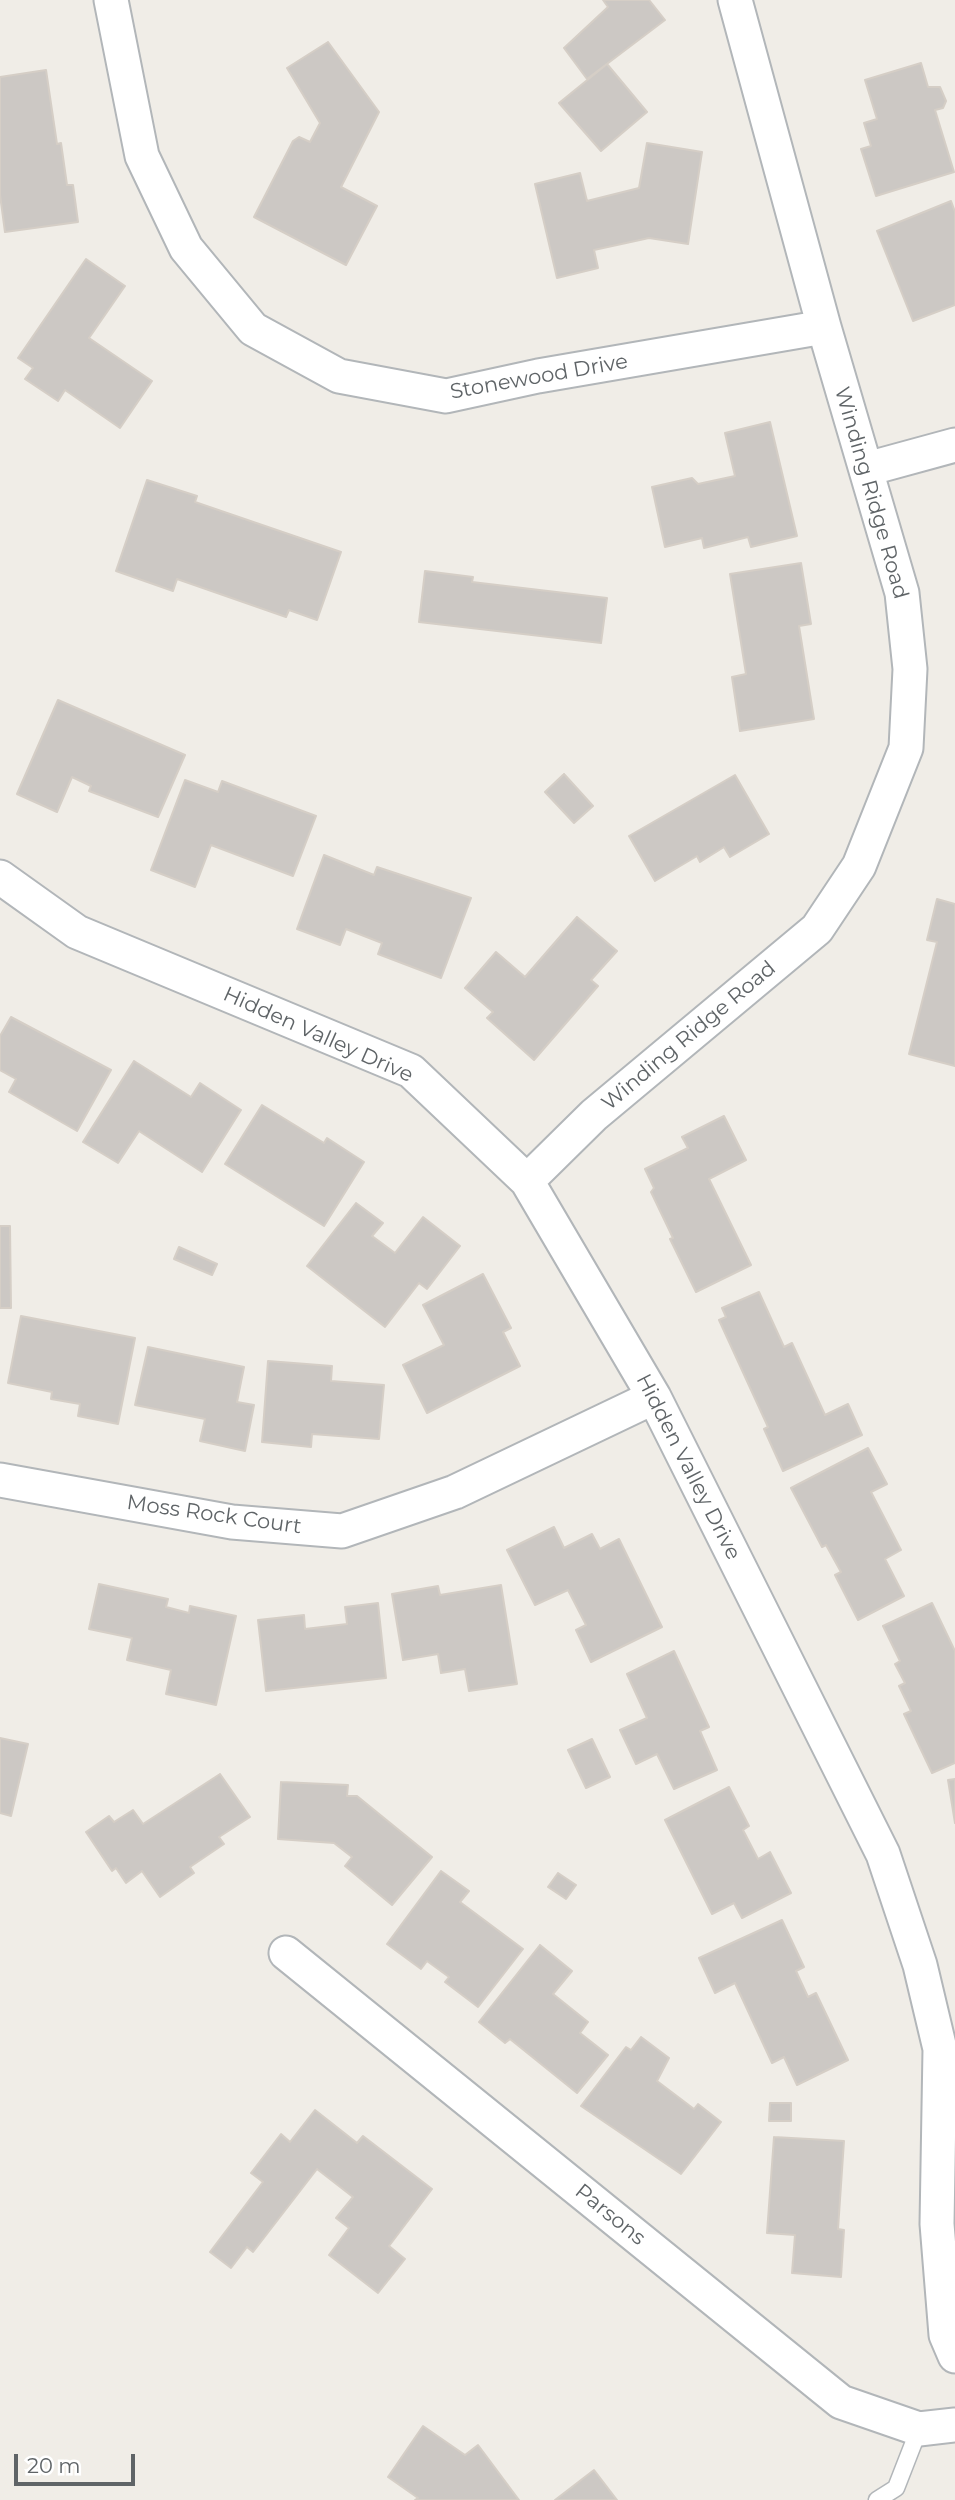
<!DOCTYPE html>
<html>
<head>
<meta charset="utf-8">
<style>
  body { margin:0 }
  #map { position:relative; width:955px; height:2500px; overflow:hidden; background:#f0ede7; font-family:Montserrat,sans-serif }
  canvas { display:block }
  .scale { position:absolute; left:14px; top:2454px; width:121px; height:32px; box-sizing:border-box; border:4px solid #5f6467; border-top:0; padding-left:9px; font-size:21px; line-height:24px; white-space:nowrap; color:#5f6467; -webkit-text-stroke:5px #fff; paint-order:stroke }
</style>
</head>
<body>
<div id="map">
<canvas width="955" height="2500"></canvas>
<div class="scale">20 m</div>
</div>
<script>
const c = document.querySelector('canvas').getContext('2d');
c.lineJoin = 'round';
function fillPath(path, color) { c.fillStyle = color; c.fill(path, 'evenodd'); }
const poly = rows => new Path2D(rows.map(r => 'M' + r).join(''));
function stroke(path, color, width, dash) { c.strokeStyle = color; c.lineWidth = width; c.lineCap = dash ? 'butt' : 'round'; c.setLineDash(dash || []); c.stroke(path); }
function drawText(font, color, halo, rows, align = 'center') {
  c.font = font + ' Montserrat,sans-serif'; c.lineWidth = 5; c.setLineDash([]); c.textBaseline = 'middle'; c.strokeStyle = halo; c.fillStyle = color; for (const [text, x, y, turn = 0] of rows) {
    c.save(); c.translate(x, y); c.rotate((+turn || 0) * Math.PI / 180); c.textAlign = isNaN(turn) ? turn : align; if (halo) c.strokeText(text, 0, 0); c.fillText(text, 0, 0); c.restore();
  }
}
const building = poly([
  [603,0,649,0,665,20,587,79,564,48,608,7,603,0],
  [328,42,379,112,341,187,377,206,346,265,254,217,293,141,299,137,310,142,320,123,287,68,328,42],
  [921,63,928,87,940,87,946,101,943,108,935,110,954,172,876,196,861,149,871,146,864,123,877,119,865,80,921,63],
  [607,64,647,112,601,151,559,103,607,64],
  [46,70,57,144,61,143,67,185,73,185,78,222,5,232,0,195,0,77,46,70],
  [647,143,702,152,688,244,649,238,594,250,598,268,557,278,535,184,580,173,587,201,639,188,647,143],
  [951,201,955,212,955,305,913,321,877,231,951,201],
  [86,259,125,286,89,338,152,381,120,428,65,390,58,401,25,379,33,368,18,358,86,259],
  [770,422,797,536,751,547,748,537,704,548,702,538,665,547,652,487,692,478,698,484,735,476,725,433,770,422],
  [147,480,197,496,195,502,341,552,317,620,289,610,286,617,177,579,173,591,116,571,147,480],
  [801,563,811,624,799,626,814,719,740,731,732,677,746,674,730,574,801,563],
  [425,571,473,577,472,582,607,598,601,643,419,622,425,571],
  [58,700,185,755,158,817,89,791,91,786,72,777,57,812,17,794,58,700],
  [564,774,593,806,574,823,545,792,564,774],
  [735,775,769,834,730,857,724,847,700,862,697,856,655,881,629,836,735,775],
  [185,780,218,792,222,781,316,816,293,876,211,845,195,887,151,870,185,780],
  [324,855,374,875,377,867,471,898,441,978,378,954,382,943,346,929,340,945,297,929,324,855],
  [937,899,955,904,955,1066,909,1054,937,942,927,940,937,899],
  [577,917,617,951,591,980,598,986,534,1060,487,1018,493,1012,465,988,496,952,525,977,577,917],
  [11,1017,111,1070,77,1131,9,1092,16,1079,0,1070,0,1036,11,1017],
  [134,1061,191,1097,200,1083,241,1110,202,1172,139,1131,118,1163,83,1142,134,1061],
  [262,1105,324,1143,327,1138,364,1162,324,1226,225,1164,262,1105],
  [724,1116,746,1160,709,1179,751,1265,696,1292,670,1239,673,1238,651,1192,654,1188,645,1169,688,1148,682,1137,724,1116],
  [356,1203,383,1223,372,1236,395,1253,423,1217,460,1246,427,1289,419,1283,385,1327,307,1266,356,1203],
  [0,1226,10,1226,11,1308,0,1308,0,1226],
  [179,1247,217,1264,212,1275,174,1259,179,1247],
  [483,1274,511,1328,503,1332,520,1366,427,1413,403,1365,444,1345,423,1305,483,1274],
  [759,1292,784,1347,792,1343,825,1415,848,1404,862,1435,783,1471,764,1429,768,1427,719,1320,726,1317,722,1308,759,1292],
  [21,1316,135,1338,118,1424,78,1416,80,1404,51,1399,52,1392,8,1383,21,1316],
  [148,1347,244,1367,237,1402,254,1405,245,1451,200,1441,205,1419,135,1405,148,1347],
  [268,1361,332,1366,331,1381,384,1385,379,1439,312,1434,311,1447,262,1442,268,1361],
  [868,1448,887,1484,871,1492,901,1550,885,1559,904,1596,858,1620,835,1575,841,1572,826,1545,822,1547,791,1488,868,1448],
  [554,1527,564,1548,592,1534,600,1549,619,1539,662,1627,591,1662,576,1630,586,1625,568,1590,535,1605,507,1550,554,1527],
  [99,1584,168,1599,166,1607,189,1613,190,1606,236,1616,216,1705,166,1694,171,1670,127,1660,132,1638,89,1629,99,1584],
  [501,1585,517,1684,469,1691,465,1669,441,1673,438,1654,403,1660,392,1594,438,1586,440,1595,501,1585],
  [378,1603,386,1678,266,1691,258,1620,304,1615,305,1629,347,1624,345,1607,378,1603],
  [932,1603,955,1651,955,1763,932,1773,904,1714,911,1711,899,1686,905,1683,895,1664,900,1661,883,1626,932,1603],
  [674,1651,709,1727,700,1731,717,1770,674,1789,657,1754,636,1764,620,1730,647,1718,627,1674,674,1651],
  [0,1738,28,1744,11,1816,0,1813,0,1738],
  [592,1739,610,1777,586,1788,568,1750,592,1739],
  [220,1774,250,1817,219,1837,224,1844,190,1867,194,1873,160,1897,142,1871,126,1883,116,1868,112,1871,86,1832,109,1816,114,1822,133,1810,143,1824,220,1774],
  [955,1779,955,1823,948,1780,955,1779],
  [281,1782,348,1785,347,1796,357,1796,432,1857,392,1905,345,1866,352,1857,334,1843,278,1839,281,1782],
  [729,1787,749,1826,743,1830,758,1859,770,1852,791,1893,742,1918,734,1903,712,1914,665,1820,729,1787],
  [441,1871,469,1891,460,1902,523,1949,478,2007,445,1982,449,1977,427,1961,421,1969,387,1944,441,1871],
  [558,1873,576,1885,566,1899,548,1887,558,1873],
  [782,1920,804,1967,796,1971,808,1997,816,1993,848,2060,797,2085,784,2057,772,2063,735,1983,715,1993,699,1958,782,1920],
  [540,1945,572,1971,553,1994,588,2022,580,2033,608,2055,577,2093,510,2039,505,2043,479,2022,540,1945],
  [641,2037,669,2058,657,2081,694,2109,698,2104,721,2122,681,2174,581,2106,626,2047,631,2050,641,2037],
  [770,2103,791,2103,791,2121,769,2121,770,2103],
  [315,2110,357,2143,363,2136,432,2189,389,2246,405,2259,378,2293,329,2255,349,2228,336,2218,353,2197,317,2169,253,2252,247,2247,231,2268,210,2252,263,2182,251,2173,281,2134,290,2142,315,2110],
  [774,2137,844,2141,838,2229,844,2230,841,2277,792,2273,795,2235,767,2233,774,2137],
  [423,2426,465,2455,478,2445,519,2500,415,2500,418,2498,388,2477,423,2426],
  [594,2470,617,2500,555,2500,594,2470]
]);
fillPath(building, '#ccc8c4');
stroke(building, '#d5cec6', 2);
const lane = poly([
  [877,2500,896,2488,919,2429]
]);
const street = poly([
  [111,0,142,156,186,248,253,329,339,376,446,396,538,376,824,327],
  [867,469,955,445],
  [0,877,77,932,411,1071,527,1181,654,1397,883,1854,920,1965,940,2049,937,2224,946,2335,955,2356],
  [527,1181,594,1115,817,929,859,866,906,748,910,669,902,593,824,327,735,0],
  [0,1480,232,1522,342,1531,455,1492,654,1397],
  [286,1953,841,2402,919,2429,955,2425]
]);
stroke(lane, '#b2b6b9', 19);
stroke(street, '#b2b6b9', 37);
stroke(lane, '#fff', 16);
stroke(street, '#fff', 33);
drawText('21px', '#5f6467', '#fff', [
  ["Stonewood Drive",539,377,-10],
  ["Winding Ridge Road",871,493,74],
  ["Hidden Valley Drive",318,1035,24],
  ["Winding Ridge Road",689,1036,-40],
  ["Hidden Valley Drive",688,1467,63],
  ["Moss Rock Court",214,1515,8],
  ["Parsons",610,2215,39]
]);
</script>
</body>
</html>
